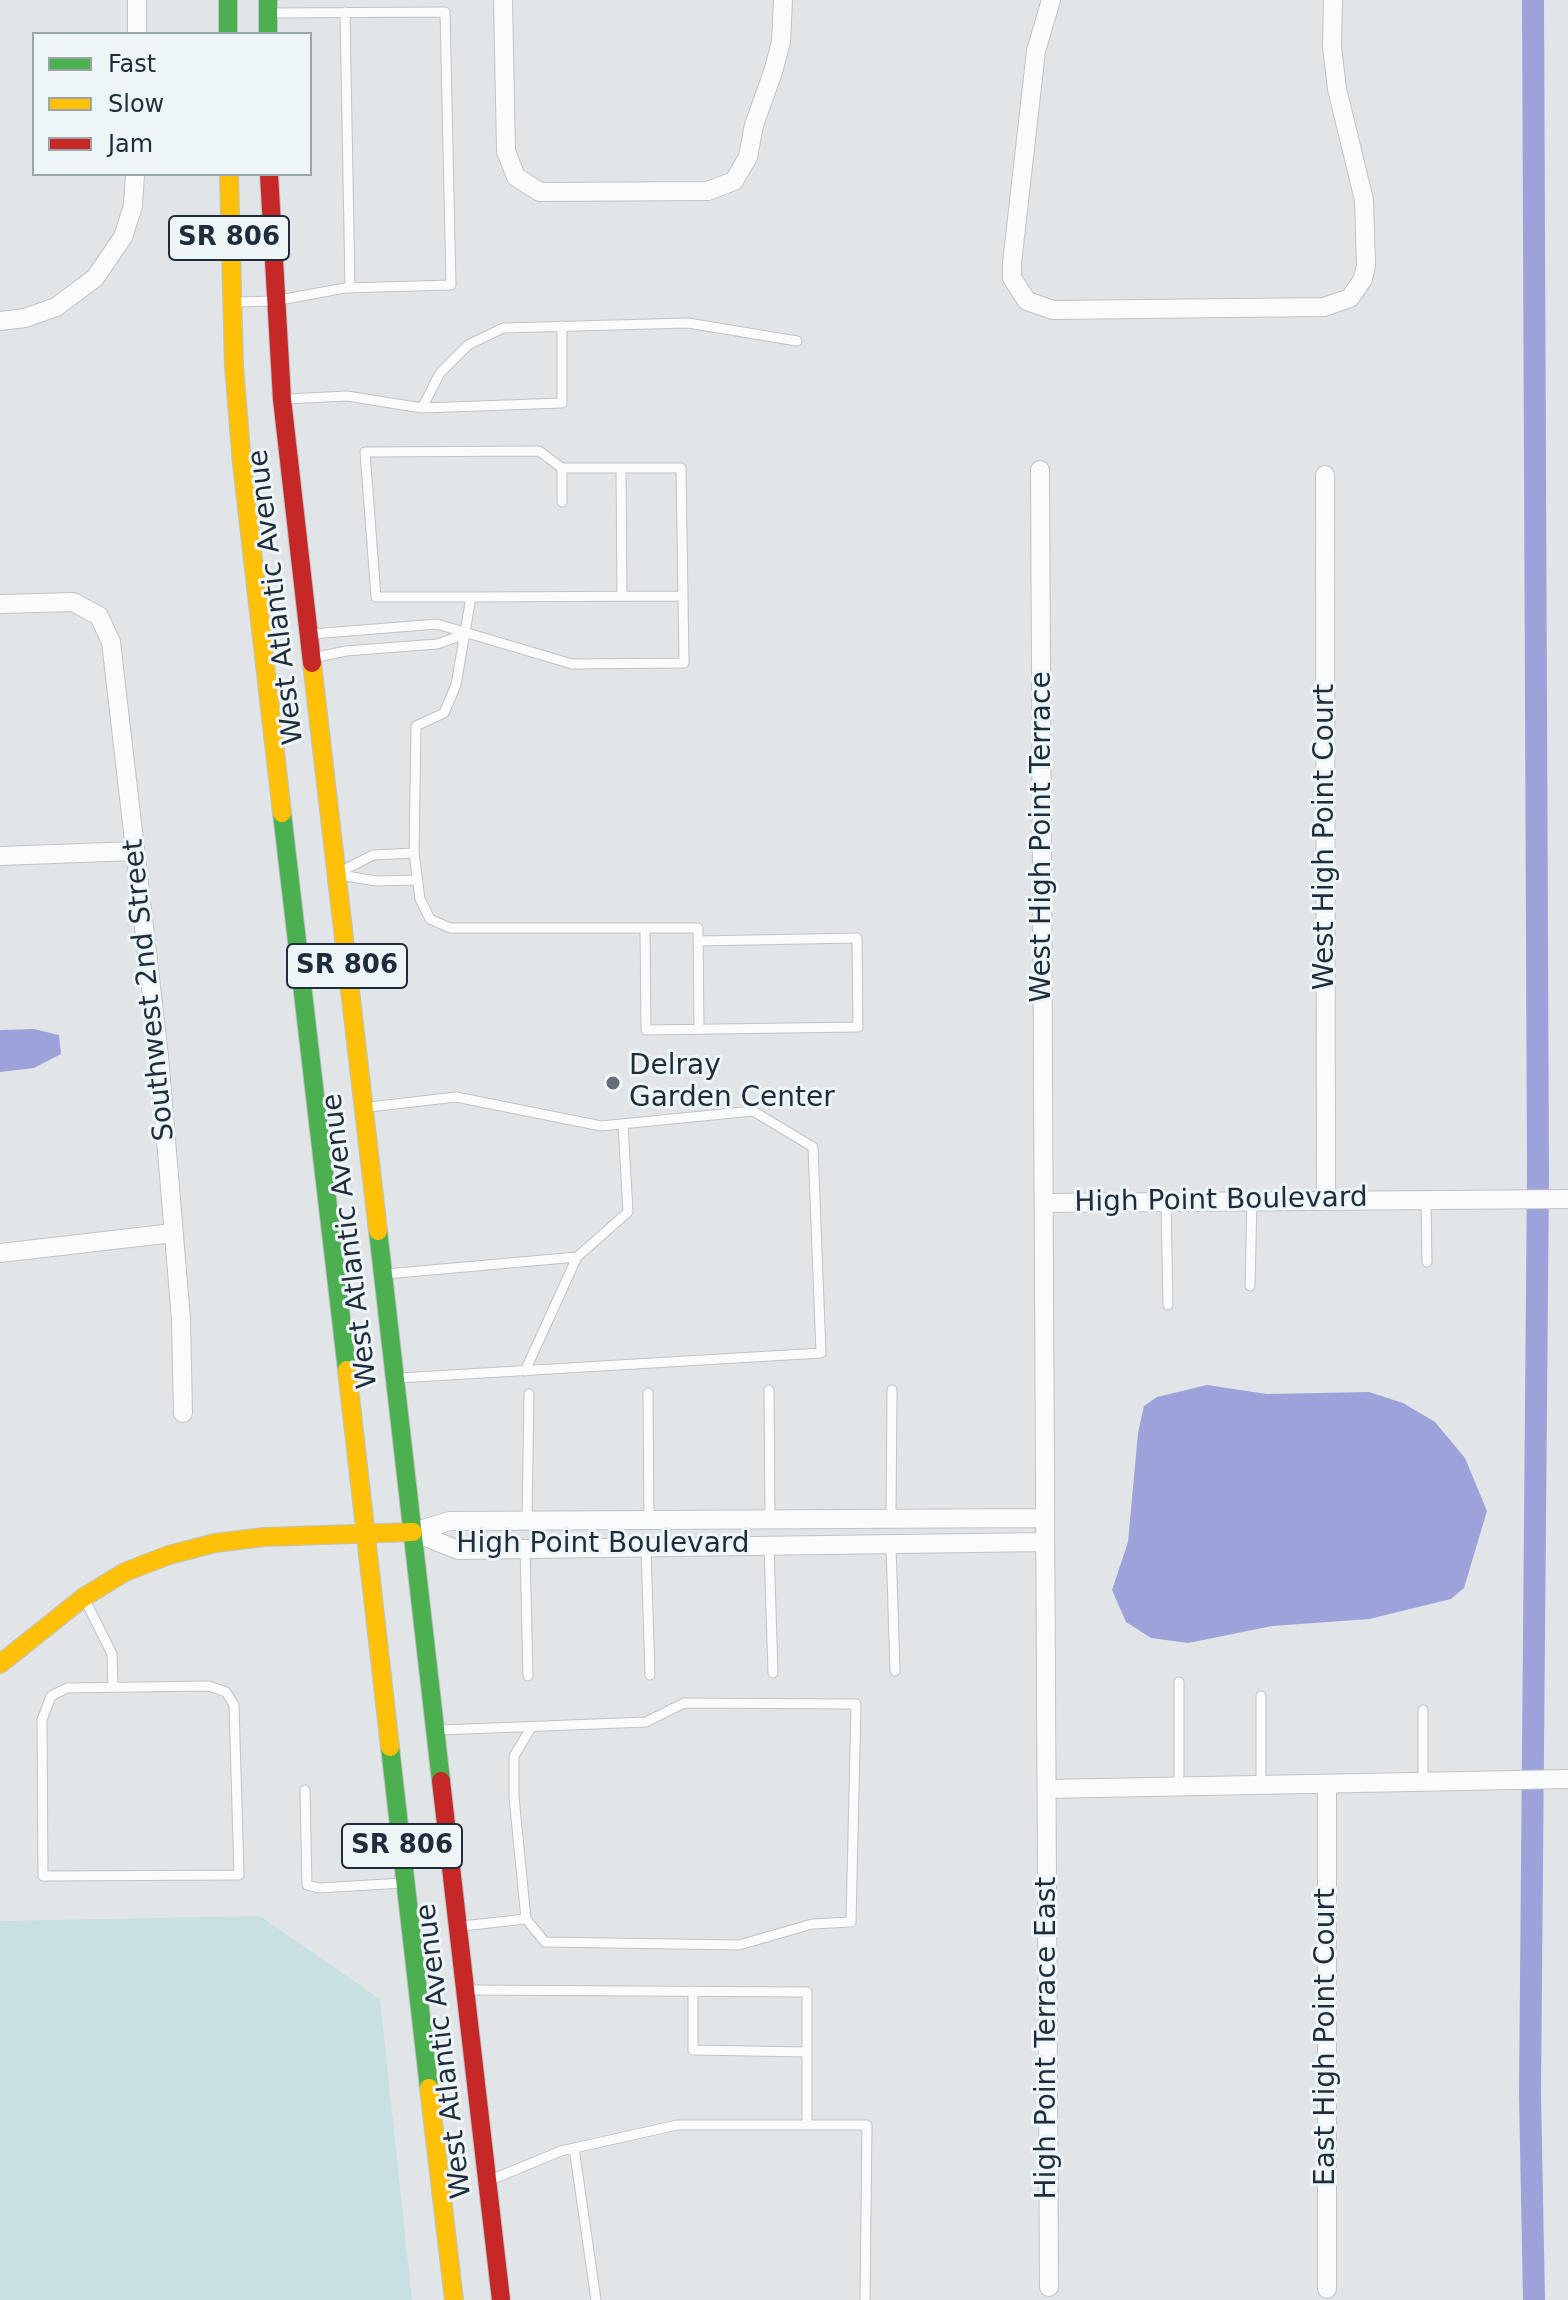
<!DOCTYPE html>
<html>
<head>
<meta charset="utf-8">
<style>
  body { margin:0 }
  #map { position:relative; width:1568px; height:2300px; overflow:hidden; background:#e1e5e8; font-family:"DejaVu Sans",sans-serif }
  canvas { display:block }
  .legend { position:absolute; left:32px; top:32px; width:280px; height:144px; box-sizing:border-box; background:#eef5f7; border:2px solid #9ba5ac; margin:0; padding:10px 14px; list-style:none; font-size:24px; color:#1e2c3c }
  .legend li { display:flex; align-items:center; gap:16px; height:40px }
  .legend b { width:40px; border:2px solid #9ba5ac }
</style>
</head>
<body>
<div id="map">
<canvas width="1568" height="2300"></canvas>
<ul class="legend">
<li><b style="height:10px;background:#4caf50"></b>Fast</li>
<li><b style="height:10px;background:#ffc107"></b>Slow</li>
<li><b style="height:10px;background:#c62828"></b>Jam</li>
</ul>
</div>
<script>
const c = document.querySelector('canvas').getContext('2d');
c.lineJoin = 'round';
function fillPath(path, color) { c.fillStyle = color; c.fill(path, 'evenodd'); }
const poly = rows => new Path2D(rows.map(r => 'M' + r).join(''));
function stroke(path, color, width, dash) { c.strokeStyle = color; c.lineWidth = width; c.lineCap = dash ? 'butt' : 'round'; c.setLineDash(dash || []); c.stroke(path); }
function drawText(font, color, halo, rows, align = 'center') {
  c.font = font + ' "DejaVu Sans",sans-serif'; c.lineWidth = 6; c.setLineDash([]); c.textBaseline = 'middle'; c.strokeStyle = halo; c.fillStyle = color; for (const [text, x, y, turn = 0] of rows) {
    c.save(); c.translate(x, y); c.rotate((+turn || 0) * Math.PI / 180); c.textAlign = isNaN(turn) ? turn : align; if (halo) c.strokeText(text, 0, 0); c.fillText(text, 0, 0); c.restore();
  }
}
fillPath(poly([
  [260,1916,380,1999,412,2300,0,2300,0,1921]
]), '#c8e0e2');
fillPath(poly([
  [34,1029,59,1035,61,1054,34,1068,0,1072,0,1030],
  [1207,1385,1267,1394,1369,1392,1403,1403,1435,1422,1465,1458,1487,1511,1464,1588,1451,1599,1369,1619,1272,1626,1188,1643,1151,1638,1126,1622,1112,1590,1128,1542,1138,1433,1144,1406,1157,1397]
]), '#9da2db');
stroke(poly([
  [1533,0,1538,1174,1530,2094,1534,2300]
]), '#9da2db', 22);
const lane = poly([
  [345,12,350,287],
  [239,302,274,301,345,288,451,285,445,12,272,13],
  [286,399,347,396,422,408,562,403,562,326],
  [422,408,440,373,468,345,503,328,688,323,797,341],
  [621,468,622,596],
  [562,502,562,468,681,468,683,596,471,597,456,685,444,713,416,726,414,853,420,899,430,919,450,928,698,928,699,1028],
  [471,597,376,597,365,452,539,451,562,468],
  [312,634,437,624,572,664,684,663,683,596],
  [317,657,346,651,437,644,463,635],
  [342,871,373,855,414,853],
  [340,875,376,881,417,880],
  [645,928,646,1030,858,1027,857,938,698,941],
  [369,1107,456,1097,601,1126,753,1111,813,1147,821,1353,399,1378],
  [1426,1200,1427,1262],
  [1166,1202,1168,1305],
  [386,1274,577,1257],
  [1250,1286,1252,1200],
  [525,1371,577,1257,628,1212,623,1124],
  [769,1390,770,1519],
  [648,1393,649,1520],
  [891,1519,892,1390],
  [527,1520,529,1394],
  [891,1545,895,1671],
  [769,1546,773,1673],
  [646,1548,650,1675],
  [525,1549,528,1676],
  [85,1600,112,1654,113,1687],
  [1179,1682,1179,1787],
  [209,1686,226,1692,234,1705,239,1875,43,1876,42,1720,51,1696,67,1688,209,1686],
  [1261,1696,1261,1786],
  [1423,1710,1423,1782],
  [440,1730,646,1722,684,1703,856,1704,851,1922,812,1924,739,1945,545,1942,526,1919,462,1926],
  [305,1790,307,1885,319,1888,403,1883],
  [526,1919,514,1797,514,1756,531,1728],
  [469,1990,807,1992,807,2125],
  [693,1991,693,2050,807,2052],
  [574,2148,596,2300],
  [493,2179,561,2151,677,2125,867,2125,865,2300]
]);
const street = poly([
  [503,0,506,151,516,177,540,192,708,191,734,181,748,157,754,125,773,72,781,42,783,0],
  [1051,0,1036,51,1012,263,1012,278,1027,301,1053,310,1324,307,1350,298,1363,279,1366,265,1364,200,1337,89,1332,47,1333,0],
  [137,34,137,0],
  [0,321,25,318,56,307,95,278,123,237,133,206,135,174],
  [1040,470,1049,2287],
  [1325,475,1326,1199],
  [0,604,73,602,99,616,111,642,159,1056,181,1319,183,1413],
  [0,856,135,851],
  [1045,1203,1568,1199],
  [0,1253,173,1233],
  [413,1532,458,1550,1045,1542],
  [413,1532,450,1521,1045,1518],
  [1327,1786,1327,2289],
  [1047,1789,1568,1779]
]);
const fast = poly([
  [228,0,228,34],
  [268,0,268,34],
  [282,813,347,1370],
  [378,1231,441,1781],
  [390,1747,429,2088]
]);
const slow = poly([
  [229,174,234,366,242,464,282,813],
  [312,663,378,1231],
  [347,1370,390,1747],
  [0,1664,84,1597,125,1572,169,1555,215,1543,264,1537,413,1532],
  [429,2088,454,2300]
]);
const jam = poly([
  [269,174,282,399,312,663],
  [441,1781,501,2300]
]);
stroke(lane, '#c0c3c6', 11);
stroke(street, '#c0c3c6', 20);
stroke(fast, '#bcc2c5', 20);
stroke(slow, '#bcc2c5', 20);
stroke(jam, '#bcc2c5', 20);
stroke(lane, '#fafbfc', 9);
stroke(street, '#fafbfc', 18);
stroke(fast, '#4caf50', 18);
stroke(slow, '#ffc107', 18);
stroke(jam, '#c62828', 18);
for (const [x, y, r, color] of [
  [613,1083,8,"#626d78"]
]) { const dot = new Path2D(); dot.arc(x, y, r, 0, 2 * Math.PI); c.fillStyle = color; c.fill(dot); stroke(dot, '#eef5f7', 3); }
for (const [x, y, w] of [
  [229,238,120],
  [347,966,120],
  [402,1846,120]
]) { const box = new Path2D(); box.roundRect(x - w / 2, y - 22, w, 44, 6); c.fillStyle = '#eef5f7'; c.fill(box); stroke(box, '#1e2c3c', 2); }
drawText('bold 26px', '#1e2c3c', null, [
  ["SR 806",229,238],
  ["SR 806",347,966],
  ["SR 806",402,1846]
]);
drawText('28px', '#1e2c3c', '#eef5f7', [
  ["West Atlantic Avenue",277,597,-97],
  ["West High Point Terrace",1043,837,-90],
  ["West High Point Court",1326,837,-90],
  ["Southwest 2nd Street",150,990,-96],
  ["High Point Boulevard",1221,1201,-1],
  ["West Atlantic Avenue",351,1241,-97],
  ["High Point Boulevard",603,1545],
  ["East High Point Court",1327,2037,-90],
  ["High Point Terrace East",1048,2038,-90],
  ["West Atlantic Avenue",445,2051,-97]
]);
drawText('28px', '#1e2c3c', '#eef5f7', [
  ["Delray",629,1067],
  ["Garden Center",629,1099]
], 'left');
</script>
</body>
</html>
